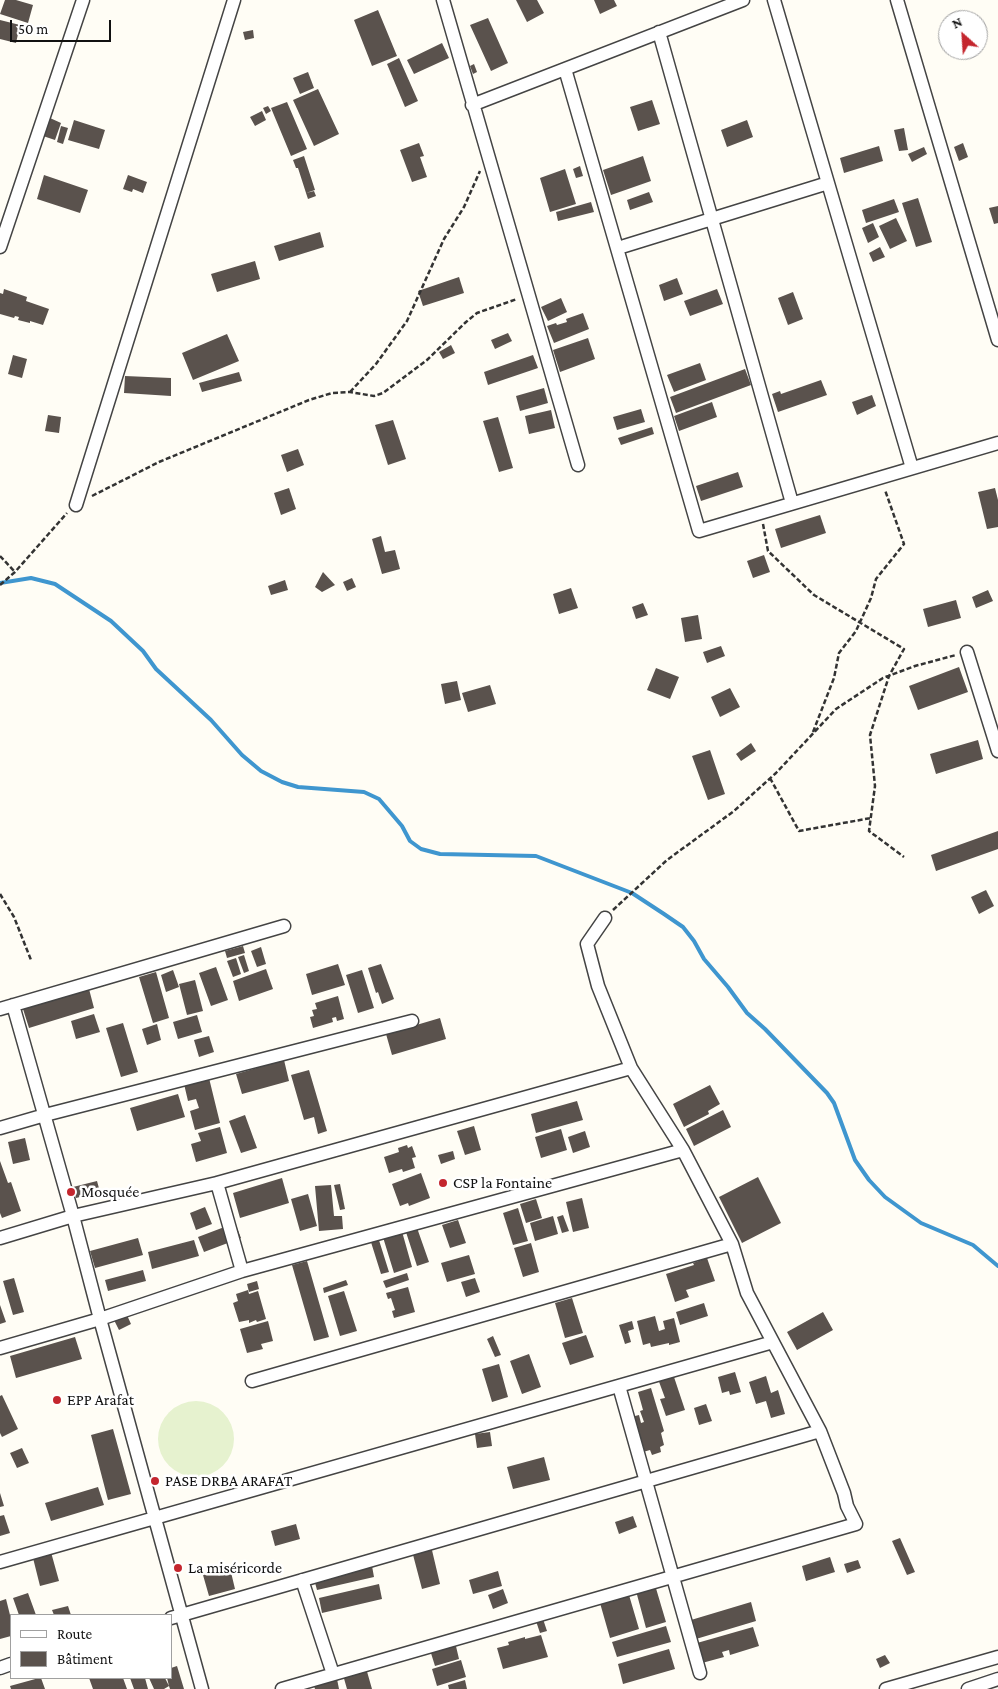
<!DOCTYPE html>
<html>
<head>
<meta charset="utf-8">
<style>
  body { margin:0 }
  #map { position:relative; width:998px; height:1689px; overflow:hidden; background:#fffdf5; font-family:"Crimson Pro",serif }
  canvas { display:block }
  .legend { position:absolute; left:10px; top:1614px; width:162px; height:65px; box-sizing:border-box; background:#fff; border:1px solid #a0a0a0; margin:0; padding:6px 9px; list-style:none; font-size:15px; color:#111 }
  .legend li { display:flex; align-items:center; gap:10px; height:25px }
  .legend b { width:25px; border:1px solid #a0a0a0 }
  .north { position:absolute; left:938px; top:10px; width:50px; height:50px; box-sizing:border-box; background:#fff; border:1px solid #a0a0a0; border-radius:50%; rotate:334deg; font-size:14px; font-weight:700; line-height:20px; text-align:center; color:#111 }
  .north::after { content:''; display:block; margin:auto; width:18px; height:22px; background:#c4262e; clip-path:polygon(50% 0,100% 100%,50% 72%,0 100%) }
  .scale { position:absolute; left:10px; top:20px; width:101px; height:22px; box-sizing:border-box; border:2px solid #111; border-top:0; padding-left:6px; font-size:15px; line-height:18px; white-space:nowrap; color:#111; -webkit-text-stroke:4px #fff; paint-order:stroke }
</style>
</head>
<body>
<div id="map">
<canvas width="998" height="1689"></canvas>
<ul class="legend">
<li><b style="height:6px;background:#fff"></b>Route</li>
<li><b style="height:14px;background:#5a524d"></b>Bâtiment</li>
</ul>
<div class="north">N</div>
<div class="scale">50 m</div>
</div>
<script>
const c = document.querySelector('canvas').getContext('2d');
c.lineJoin = 'round';
function fillPath(path, color) { c.fillStyle = color; c.fill(path, 'evenodd'); }
const poly = rows => new Path2D(rows.map(r => 'M' + r).join(''));
function stroke(path, color, width, dash) { c.strokeStyle = color; c.lineWidth = width; c.lineCap = dash ? 'butt' : 'round'; c.setLineDash(dash || []); c.stroke(path); }
function drawText(font, color, halo, rows, align = 'center') {
  c.font = font + ' "Crimson Pro",serif'; c.lineWidth = 5; c.setLineDash([]); c.textBaseline = 'middle'; c.strokeStyle = halo; c.fillStyle = color; for (const [text, x, y, turn = 0] of rows) {
    c.save(); c.translate(x, y); c.rotate((+turn || 0) * Math.PI / 180); c.textAlign = isNaN(turn) ? turn : align; if (halo) c.strokeText(text, 0, 0); c.fillText(text, 0, 0); c.restore();
  }
}
fillPath(poly([
  '158 1439a38 38 0 1 1 76 0a38 38 0 1 1-76 0Z'
]), '#e6f2cf');
stroke(poly([
  [0,583,31,578,55,584,111,621,143,651,156,669,211,720,242,755,261,771,282,782,298,787,364,792,379,799,402,826,410,841,421,849,440,854,536,856,632,893,664,914,683,927,694,941,704,959,728,987,747,1013,765,1029,827,1093,834,1103,855,1160,869,1180,885,1197,921,1223,973,1245,998,1266]
]), '#3f96cf', 4);
fillPath(poly([
  [5,0,16,0,33,5,28,23,0,14],
  [516,0,537,0,544,13,527,22],
  [594,0,614,0,617,6,600,14],
  [378,10,397,56,372,66,354,20],
  [488,18,508,63,491,71,470,25],
  [0,20,20,25,16,43,0,39],
  [253,30,254,38,245,40,243,32],
  [442,43,449,58,414,74,407,60],
  [399,58,418,101,405,107,387,64],
  [474,64,477,72,473,74,470,66],
  [308,72,314,88,300,94,293,78],
  [318,89,339,134,314,146,293,100],
  [652,100,660,124,638,131,630,107],
  [287,102,307,149,291,156,271,108],
  [268,106,271,111,266,114,263,108],
  [262,111,266,120,255,126,250,117],
  [50,118,61,123,55,140,43,136],
  [74,120,105,130,99,149,68,140],
  [747,120,753,137,727,147,721,130],
  [61,126,68,128,63,144,57,142],
  [904,128,908,150,899,151,894,130],
  [419,143,424,156,420,157,427,177,412,182,400,150],
  [963,143,968,157,959,161,954,147],
  [879,146,883,161,844,173,840,158],
  [924,147,927,154,912,162,908,154],
  [304,156,315,190,306,193,298,168,296,168,293,160],
  [643,156,651,181,611,195,603,170],
  [580,166,583,176,576,178,573,169],
  [565,169,576,204,550,212,540,178],
  [44,175,88,190,80,213,37,199],
  [128,175,147,182,143,193,133,189,132,192,123,189],
  [314,191,316,196,308,199,306,193],
  [649,192,653,202,630,210,627,200],
  [918,198,932,242,916,247,902,203],
  [894,199,899,212,866,223,862,210],
  [591,202,594,212,558,221,556,212],
  [998,206,998,223,994,224,989,208],
  [896,218,907,241,890,249,879,226],
  [873,223,879,237,868,243,862,228],
  [320,232,324,247,279,261,274,246],
  [880,247,885,257,873,262,869,253],
  [255,261,260,279,217,292,211,274],
  [459,277,464,293,423,306,418,291],
  [677,278,683,294,664,301,659,285],
  [4,289,27,297,26,301,49,309,43,325,30,321,30,323,18,320,19,317,15,316,14,318,0,314,0,293,3,294],
  [717,289,723,304,690,316,684,301],
  [793,292,803,319,788,325,778,298],
  [561,298,567,312,548,321,541,307],
  [583,313,589,329,554,343,547,326,556,323,557,325,567,322,566,319],
  [508,333,512,341,495,349,491,340],
  [227,334,239,361,193,380,182,353],
  [588,338,595,359,560,372,553,350],
  [451,345,455,353,443,359,439,352],
  [13,355,27,359,22,378,8,374],
  [533,355,538,368,488,385,484,372],
  [700,363,706,380,674,392,667,375],
  [745,369,751,385,676,413,670,397],
  [239,372,242,381,202,392,199,383],
  [125,376,171,378,171,396,124,393],
  [821,380,827,395,778,412,772,394,780,391,781,394],
  [544,388,548,403,520,411,516,396],
  [872,395,876,406,857,415,852,402],
  [712,402,717,417,679,431,674,416],
  [641,409,645,422,617,430,613,417],
  [551,410,555,428,529,434,525,416],
  [48,415,61,417,59,433,45,431],
  [498,417,513,468,499,472,483,421],
  [393,420,406,459,388,465,375,425],
  [652,427,654,434,621,445,618,438],
  [298,449,304,465,287,472,281,455],
  [738,472,743,487,701,501,696,486],
  [289,488,296,509,281,515,274,493],
  [995,488,998,500,998,527,987,529,978,492],
  [820,515,826,533,781,548,775,529],
  [381,536,385,552,395,550,400,569,382,574,372,539],
  [764,555,770,572,753,578,747,561],
  [323,572,335,585,322,592,315,587],
  [352,578,356,587,347,591,343,582],
  [285,580,288,590,271,595,268,586],
  [571,588,578,608,559,614,553,594],
  [988,590,993,601,976,608,972,597],
  [956,600,961,618,928,627,923,609],
  [643,603,648,615,636,619,632,607],
  [698,615,702,639,685,642,681,618],
  [721,646,725,656,707,663,703,652],
  [959,667,968,692,918,710,909,686],
  [656,668,679,677,670,699,647,690],
  [457,681,461,700,445,704,441,684],
  [490,685,496,704,468,712,462,693],
  [730,688,740,707,720,717,711,697],
  [978,740,983,759,936,774,930,754],
  [751,743,756,751,741,761,736,754],
  [710,750,725,794,708,800,692,756],
  [998,831,998,849,936,871,931,855],
  [986,890,994,906,979,914,971,897],
  [243,946,245,953,227,958,225,951],
  [261,947,266,964,257,967,251,951],
  [244,955,249,971,244,973,238,957],
  [236,958,241,974,233,977,227,961],
  [338,964,345,985,312,995,306,974],
  [381,964,394,999,382,1004,378,992,376,993,368,968],
  [216,967,228,1000,211,1006,199,973],
  [266,969,273,989,239,1001,233,981],
  [173,970,179,987,166,992,161,975],
  [362,970,374,1008,358,1013,346,975],
  [156,972,169,1018,153,1023,139,977],
  [195,980,203,1011,187,1015,179,984],
  [89,989,94,1008,29,1028,23,1009],
  [338,996,344,1019,337,1021,336,1017,332,1018,333,1022,313,1028,310,1017,314,1016,312,1010,317,1009,315,1003],
  [94,1014,100,1032,76,1039,71,1021],
  [197,1015,202,1032,178,1039,173,1022],
  [440,1018,446,1039,392,1055,386,1034],
  [123,1023,138,1072,121,1077,106,1028],
  [157,1024,161,1040,147,1045,142,1029],
  [209,1036,214,1052,199,1057,194,1040],
  [284,1060,289,1081,242,1094,236,1074],
  [309,1070,327,1131,318,1134,314,1117,304,1120,291,1075],
  [209,1078,220,1123,195,1130,190,1111,199,1108,196,1099,188,1101,184,1084],
  [710,1085,720,1104,708,1111,709,1114,684,1127,673,1104],
  [178,1094,185,1117,137,1131,130,1108],
  [577,1101,583,1120,536,1133,531,1114],
  [723,1110,731,1127,694,1146,686,1129],
  [245,1115,257,1148,241,1153,229,1121],
  [474,1126,481,1150,465,1155,457,1131],
  [220,1127,227,1153,196,1162,191,1144,201,1141,198,1133],
  [561,1129,567,1150,541,1158,535,1137],
  [585,1131,590,1147,573,1153,568,1137],
  [25,1138,30,1160,13,1164,8,1142],
  [407,1145,408,1148,412,1146,416,1157,412,1158,415,1168,403,1172,402,1169,389,1173,384,1157,399,1152,398,1148],
  [453,1151,455,1159,441,1164,438,1155],
  [0,1161,8,1183,11,1182,21,1211,2,1218,0,1213],
  [421,1173,430,1198,409,1206,408,1203,400,1206,392,1184],
  [758,1177,781,1223,742,1243,719,1197],
  [282,1178,289,1203,240,1218,233,1193],
  [97,1181,100,1192,76,1198,73,1187],
  [340,1184,345,1209,340,1210,334,1185],
  [331,1185,334,1216,342,1216,343,1229,319,1231,315,1186],
  [308,1194,317,1226,300,1231,291,1199],
  [582,1198,589,1228,573,1232,566,1202],
  [536,1199,542,1218,526,1223,520,1204],
  [205,1207,212,1224,196,1230,190,1213],
  [518,1208,528,1241,513,1245,503,1213],
  [563,1215,569,1231,562,1233,557,1217],
  [553,1216,558,1234,535,1241,530,1223],
  [458,1220,466,1243,450,1248,442,1225],
  [235,1223,241,1238,204,1252,198,1237],
  [416,1225,429,1262,417,1266,405,1229],
  [401,1228,412,1267,394,1273,382,1234],
  [378,1237,389,1272,381,1274,370,1239],
  [138,1238,143,1255,95,1268,90,1251],
  [194,1240,199,1256,152,1269,148,1252],
  [531,1243,539,1272,523,1277,514,1248],
  [469,1255,475,1274,447,1282,441,1263],
  [707,1258,715,1281,686,1290,689,1297,675,1302,666,1274,694,1265,693,1263],
  [307,1261,329,1337,314,1341,292,1265],
  [143,1270,146,1281,108,1291,105,1280],
  [407,1273,409,1280,386,1288,383,1281],
  [14,1278,24,1312,13,1315,3,1281],
  [475,1278,480,1292,466,1297,461,1282],
  [346,1280,348,1285,324,1293,323,1288],
  [257,1281,259,1289,249,1292,247,1284],
  [408,1287,415,1312,394,1318,392,1311,395,1310,391,1298,388,1299,386,1293],
  [248,1290,249,1294,258,1291,266,1319,257,1322,256,1320,249,1323,249,1320,239,1322,233,1303,238,1301,236,1294],
  [344,1291,357,1331,340,1336,328,1296],
  [572,1298,583,1333,565,1338,555,1303],
  [704,1303,708,1316,680,1325,676,1312],
  [0,1305,6,1322,0,1324],
  [823,1312,833,1330,797,1350,787,1332],
  [126,1313,131,1324,119,1330,114,1320],
  [655,1316,659,1331,665,1329,663,1321,674,1318,680,1342,669,1345,669,1343,651,1347,650,1343,643,1345,637,1321],
  [268,1321,273,1341,261,1344,263,1349,247,1353,240,1329],
  [632,1321,634,1329,628,1331,631,1342,625,1344,619,1325],
  [586,1335,594,1357,570,1365,562,1343],
  [493,1336,501,1355,495,1357,487,1339],
  [75,1337,82,1359,16,1378,10,1356],
  [529,1354,541,1387,522,1394,510,1361],
  [499,1364,508,1397,492,1402,482,1369],
  [735,1372,741,1392,730,1395,729,1391,722,1393,718,1377],
  [673,1374,685,1410,666,1416,660,1399,665,1398,658,1379],
  [766,1376,771,1393,778,1390,785,1414,771,1418,766,1401,756,1404,749,1382],
  [651,1388,664,1431,661,1433,664,1445,660,1447,661,1452,652,1455,650,1450,643,1452,638,1429,635,1430,631,1417,639,1415,641,1423,644,1422,640,1411,643,1410,638,1392],
  [2,1395,18,1429,2,1437,0,1433,0,1396],
  [706,1404,712,1421,699,1425,694,1408],
  [113,1429,131,1494,108,1500,91,1435],
  [490,1432,492,1446,477,1448,475,1434],
  [22,1448,29,1463,17,1468,10,1453],
  [544,1457,550,1480,513,1489,507,1467],
  [98,1487,104,1505,51,1521,45,1503],
  [0,1493,4,1506,0,1507],
  [4,1515,10,1533,0,1536,0,1516],
  [633,1516,637,1527,619,1534,615,1522],
  [296,1524,300,1539,275,1546,271,1531],
  [900,1538,915,1572,907,1575,892,1541],
  [49,1545,59,1581,40,1586,31,1550],
  [431,1546,440,1584,422,1589,412,1551],
  [830,1557,835,1572,806,1581,802,1566],
  [858,1560,861,1568,847,1573,844,1564],
  [372,1566,374,1577,317,1590,314,1579],
  [230,1568,235,1589,209,1596,203,1575],
  [498,1571,502,1586,473,1594,469,1580],
  [379,1584,382,1599,322,1613,319,1598],
  [655,1585,666,1622,646,1628,636,1591],
  [503,1589,508,1603,493,1609,488,1595],
  [28,1593,36,1615,19,1615,13,1598],
  [629,1595,639,1629,610,1638,600,1603],
  [6,1599,11,1619,11,1636,0,1639,0,1601],
  [751,1602,756,1621,696,1639,691,1620],
  [68,1606,71,1615,54,1615,52,1610],
  [543,1619,547,1631,540,1633,536,1621],
  [666,1626,671,1642,617,1657,612,1642],
  [753,1627,759,1646,730,1655,729,1650,722,1652,724,1657,702,1663,697,1643],
  [541,1635,548,1657,503,1669,497,1648,509,1645,508,1642,525,1637,525,1639],
  [455,1642,459,1659,435,1666,430,1650],
  [669,1649,675,1669,623,1684,618,1664],
  [885,1655,890,1663,880,1668,876,1659],
  [461,1660,466,1677,437,1686,432,1669],
  [177,1666,184,1689,170,1689,169,1686,164,1689,154,1689,149,1678,165,1678,169,1686,167,1678,171,1678,171,1668],
  [366,1668,372,1689,347,1689,343,1675],
  [39,1678,41,1678,45,1689,11,1689,10,1686],
  [89,1678,123,1678,127,1689,93,1689],
  [130,1678,145,1678,148,1689,134,1689],
  [337,1679,339,1689,315,1689,314,1686],
  [465,1680,467,1689,449,1689,448,1685]
]), '#5a524d');
const minor = poly([
  [443,0,578,465],
  [774,0,912,468],
  [897,0,998,340],
  [659,32,792,503],
  [565,69,699,531,998,443],
  [472,105,743,0],
  [0,247,83,0],
  [618,248,828,183],
  [76,505,234,0],
  [967,652,998,751],
  [13,1005,73,1216,100,1319,202,1689],
  [0,1009,284,926],
  [0,1128,45,1115,412,1021],
  [217,1183,242,1271],
  [0,1238,73,1216,217,1183,631,1068],
  [0,1348,100,1319,242,1271,683,1150],
  [252,1381,732,1244],
  [619,1386,700,1673],
  [0,1562,773,1342],
  [302,1580,333,1674],
  [171,1618,820,1431],
  [0,1668,11,1664],
  [282,1689,856,1524,847,1506,844,1493,820,1431,747,1293,732,1244,683,1150,631,1068,598,986,587,944,605,918],
  [886,1689,998,1657],
  [968,1689,998,1679]
]);
stroke(minor, '#444', 15);
stroke(poly([
  [350,392,376,364,407,321,444,239,464,207,480,171],
  [92,496,159,462,309,400,332,393,350,392,374,396,383,393,427,360,466,322,477,313,517,299],
  [763,524,768,551,814,595,904,649,889,676,870,735,875,786,869,831,904,857],
  [0,556,15,572],
  [0,585,15,572,67,513],
  [813,732,834,678,839,653,856,631,871,598,876,579,904,544,885,490],
  [770,778,799,831,871,818],
  [0,894,14,917,31,960],
  [613,910,667,860,734,811,776,773,836,709,883,678,915,666,956,655]
]), '#333', 2.5, [5, 2.5]);
stroke(minor, '#fff', 12);
for (const [x, y, r, color] of [
  [443,1183,5,"#c4262e"],
  [71,1192,5,"#c4262e"],
  [57,1400,5,"#c4262e"],
  [155,1481,5,"#c4262e"],
  [178,1568,5,"#c4262e"]
]) { const dot = new Path2D(); dot.arc(x, y, r, 0, 2 * Math.PI); c.fillStyle = color; c.fill(dot); stroke(dot, '#fff', 2); }
drawText('16px', '#111', '#fff', [
  ["CSP la Fontaine",453,1183],
  ["Mosquée",81,1192],
  ["EPP Arafat",67,1400],
  ["PASE DRBA ARAFAT",165,1481],
  ["La miséricorde",188,1568]
], 'left');
</script>
</body>
</html>
